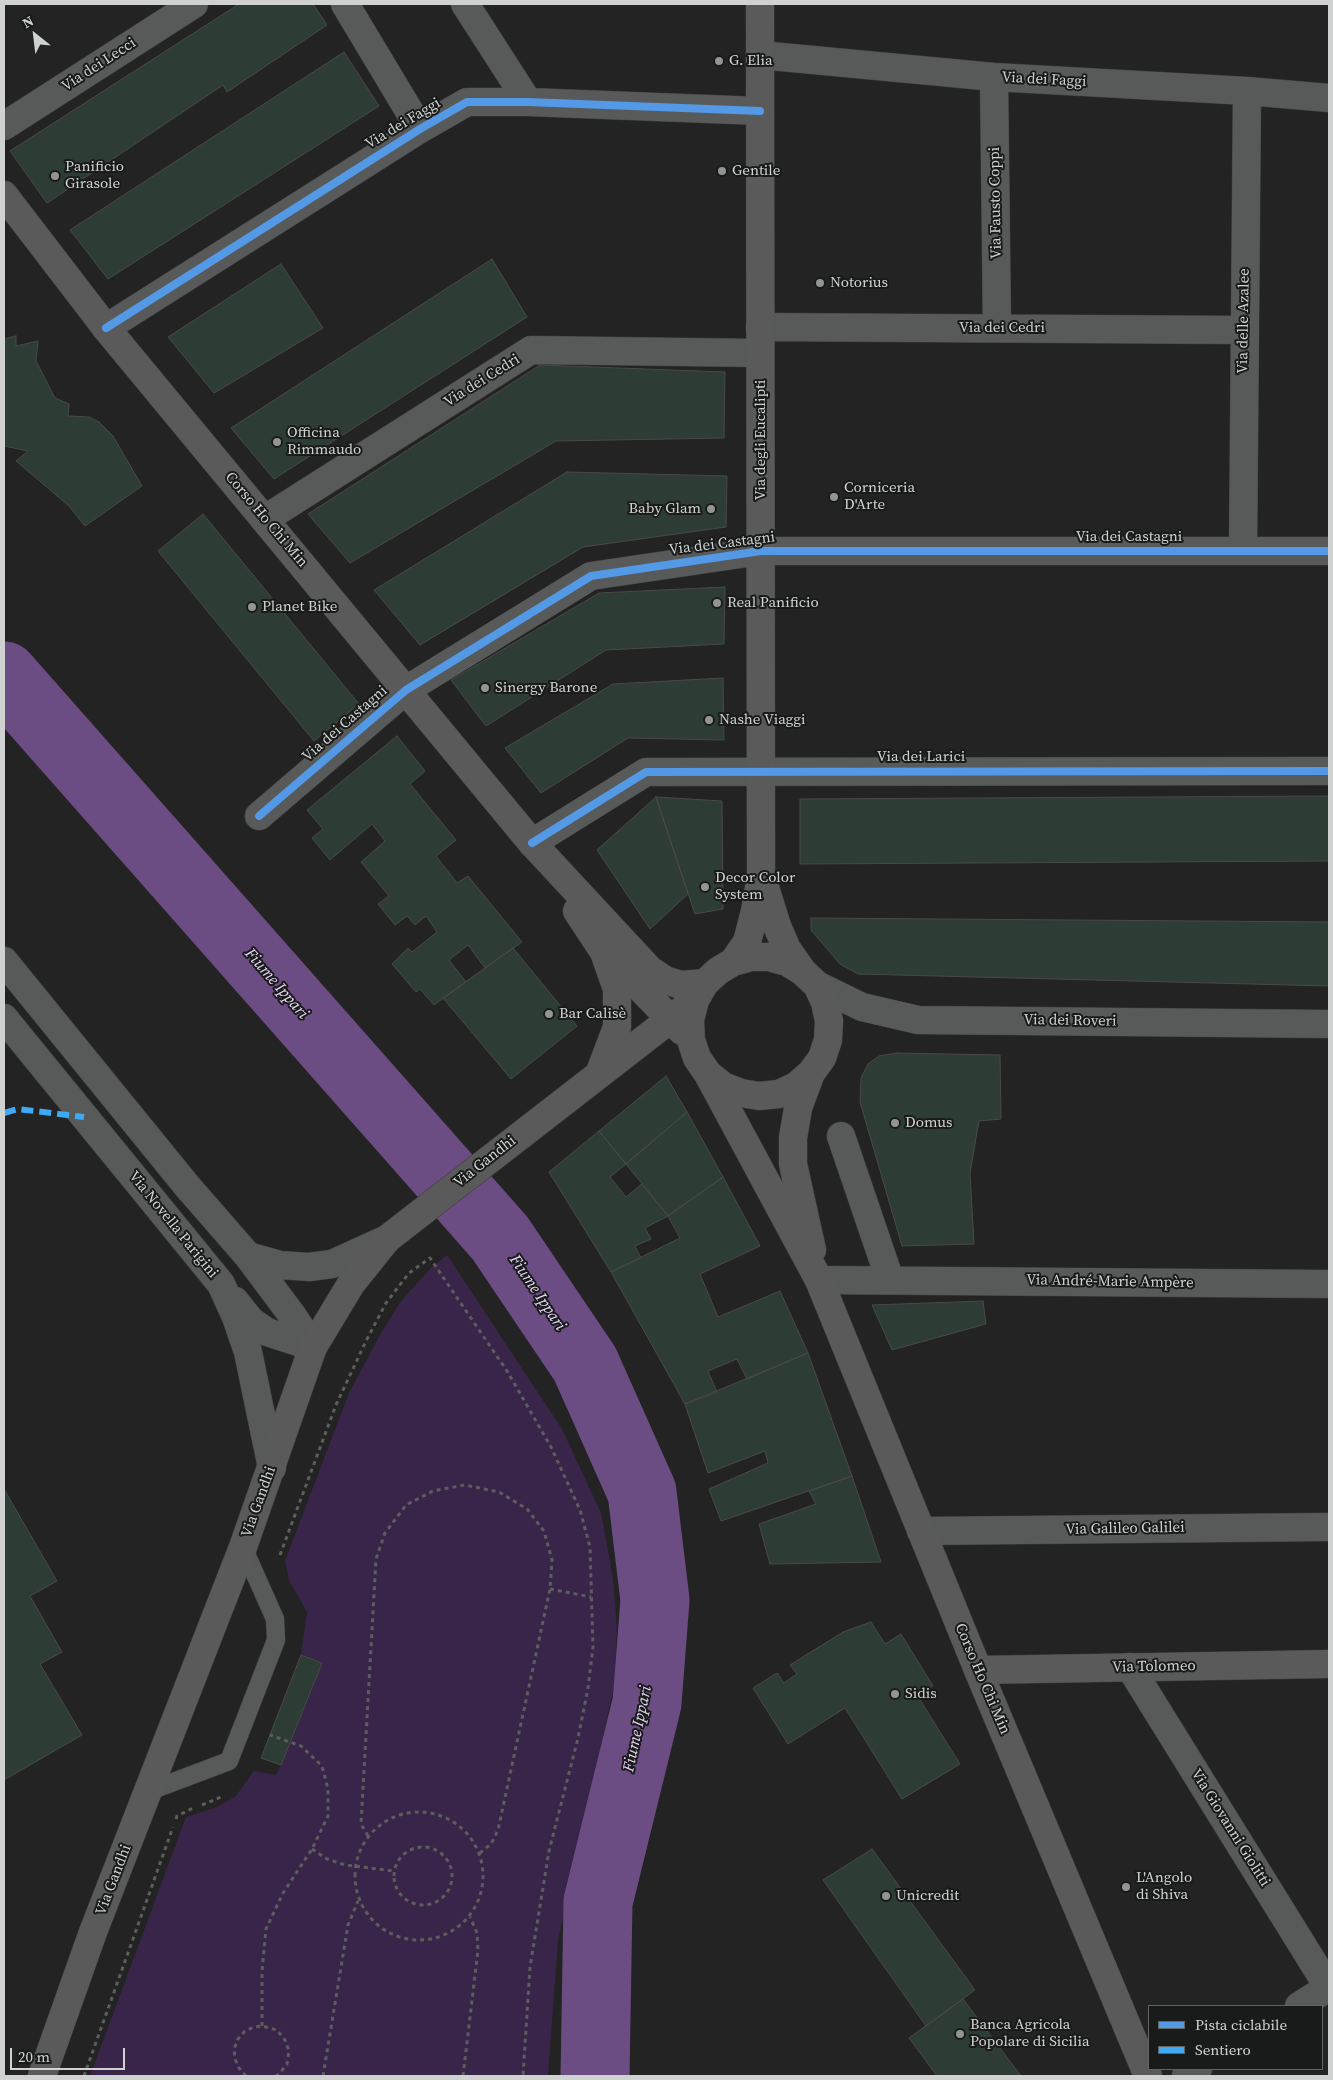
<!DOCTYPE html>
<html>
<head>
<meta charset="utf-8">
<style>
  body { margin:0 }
  #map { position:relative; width:1333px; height:2080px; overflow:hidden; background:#232323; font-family:"Source Serif 4",serif }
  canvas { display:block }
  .frame { position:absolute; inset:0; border:5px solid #d0d2d1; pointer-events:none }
  .legend { position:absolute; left:1148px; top:2005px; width:175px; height:65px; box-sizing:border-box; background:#181b19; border:1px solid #626463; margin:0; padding:6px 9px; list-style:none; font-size:15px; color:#d0d2d1 }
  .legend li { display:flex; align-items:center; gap:10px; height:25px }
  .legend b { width:25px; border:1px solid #626463 }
  .north { position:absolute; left:10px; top:10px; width:50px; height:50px; -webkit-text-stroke:4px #181b19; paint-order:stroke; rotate:331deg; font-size:14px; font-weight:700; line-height:20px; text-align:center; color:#d0d2d1 }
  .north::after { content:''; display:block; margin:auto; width:18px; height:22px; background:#d0d2d1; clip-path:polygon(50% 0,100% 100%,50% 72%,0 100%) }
  .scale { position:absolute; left:10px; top:2048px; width:115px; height:22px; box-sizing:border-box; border:2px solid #d0d2d1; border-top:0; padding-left:6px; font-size:15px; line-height:18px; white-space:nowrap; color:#d0d2d1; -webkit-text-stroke:4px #181b19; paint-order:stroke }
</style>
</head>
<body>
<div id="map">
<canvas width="1333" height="2080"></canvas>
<div class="frame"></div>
<ul class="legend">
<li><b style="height:6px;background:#5399e6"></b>Pista ciclabile</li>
<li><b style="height:6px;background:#3fa9f5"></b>Sentiero</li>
</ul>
<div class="north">N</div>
<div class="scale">20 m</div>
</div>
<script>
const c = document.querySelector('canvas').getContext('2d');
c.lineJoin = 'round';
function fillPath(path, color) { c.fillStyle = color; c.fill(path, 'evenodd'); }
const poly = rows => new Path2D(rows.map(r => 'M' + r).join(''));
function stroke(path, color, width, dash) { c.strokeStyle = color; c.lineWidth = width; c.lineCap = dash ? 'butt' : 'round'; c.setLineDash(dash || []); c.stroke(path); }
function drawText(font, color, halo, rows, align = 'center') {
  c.font = font + ' "Source Serif 4",serif'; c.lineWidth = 4; c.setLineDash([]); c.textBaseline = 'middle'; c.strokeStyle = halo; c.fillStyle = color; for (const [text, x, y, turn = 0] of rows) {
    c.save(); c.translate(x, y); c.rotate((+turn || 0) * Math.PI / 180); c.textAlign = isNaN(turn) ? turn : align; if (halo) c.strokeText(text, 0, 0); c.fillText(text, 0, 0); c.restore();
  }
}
fillPath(poly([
  [447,1255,562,1429,601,1513,613,1578,617,1630,614,1686,558,1940,548,2076,90,2076,186,1817,215,1808,235,1797,254,1771,276,1775,281,1765,322,1663,301,1655,307,1612,289,1580,285,1561,349,1393,377,1340,400,1302,431,1268]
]), '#392549');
stroke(poly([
  [4,676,500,1238,585,1364,642,1492,655,1600,647,1703,598,1902,595,2076]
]), '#6b4d84', 69);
const building = poly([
  [239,4,313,4,327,25,227,92,223,85,47,203,10,151,239,4],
  [344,52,379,106,108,279,70,230,344,52],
  [492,259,527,317,274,479,231,428,492,259],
  [281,264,323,328,214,393,168,337,281,264],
  [16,336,16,346,38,341,36,361,55,398,69,404,68,416,89,417,99,422,113,436,142,486,85,526,69,506,16,461,28,451,4,446,4,339,16,336],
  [540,365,725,372,724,438,556,441,350,563,308,514,540,365],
  [567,472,727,476,726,527,583,547,420,645,374,590,567,472],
  [203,514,359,704,314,741,158,551,203,514],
  [725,587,724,644,606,650,486,726,451,680,599,593,725,587],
  [723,678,724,740,628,738,541,793,505,748,613,684,723,678],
  [397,736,425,771,410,784,456,840,436,856,457,883,468,876,522,942,485,968,468,945,449,960,466,982,434,1005,420,989,416,992,392,964,408,948,412,952,437,932,426,916,415,925,407,916,395,925,378,904,389,896,361,862,385,841,372,824,330,860,312,838,323,829,307,810,397,736],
  [1329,796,1329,861,800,864,800,799,1329,796],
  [656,797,722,801,723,909,695,914,656,797],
  [656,797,688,894,650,929,597,850,656,797],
  [811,918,1329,922,1329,986,858,974,840,964,811,930,811,918],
  [513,948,577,1026,511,1079,443,998,513,948],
  [897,1053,1000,1055,1001,1119,979,1121,970,1173,974,1244,902,1246,860,1102,861,1078,868,1064,879,1056,897,1053],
  [666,1076,687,1112,626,1164,599,1131,666,1076],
  [687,1112,723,1177,668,1216,626,1164,687,1112],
  [599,1131,626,1164,610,1177,626,1197,642,1184,668,1216,645,1228,651,1239,635,1246,641,1258,611,1272,549,1172,599,1131],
  [723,1177,760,1246,700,1274,718,1317,780,1291,808,1353,747,1379,737,1359,708,1371,717,1392,685,1404,611,1272,680,1238,668,1216,723,1177],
  [983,1301,986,1324,892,1350,872,1305,983,1301],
  [808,1353,852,1476,721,1521,709,1489,768,1463,765,1451,708,1473,685,1404,808,1353],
  [852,1476,881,1562,770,1564,759,1524,816,1504,809,1491,852,1476],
  [4,1489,57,1581,30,1596,62,1652,40,1664,82,1735,4,1780,4,1489],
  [871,1622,885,1644,901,1634,933,1686,917,1695,960,1764,902,1799,845,1708,788,1744,753,1688,777,1673,784,1683,797,1674,790,1665,843,1632,871,1622],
  [301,1655,322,1663,281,1765,261,1758,301,1655],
  [872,1849,975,1990,926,2026,823,1880,872,1849],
  [963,1999,1021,2076,937,2076,909,2038,963,1999]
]);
fillPath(building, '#2e3c36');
stroke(building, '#494949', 1);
const service = poly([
  [147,1792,229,1761,276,1640,275,1619,243,1547]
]);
const minor = poly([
  [345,4,420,129],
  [465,4,528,102],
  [760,55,994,77,1247,91,1329,98],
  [994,77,997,328],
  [4,126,194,4],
  [760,327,1244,330],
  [106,328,420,129,467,102,528,102,760,111],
  [265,519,531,350,760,353],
  [1243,551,1247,91],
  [259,816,406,690,591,576,761,551,1329,551],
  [532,843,646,772,1329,771],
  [817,985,862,1007,918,1020,1329,1024],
  [841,1136,890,1280],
  [819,1280,1329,1284],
  [1130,1667,1329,1988],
  [1299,2006,1329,1987],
  [1186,2076,1198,2069]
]);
const tertiary = poly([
  [4,961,187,1186,248,1256,280,1265,309,1267,332,1264,387,1239],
  [4,1018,221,1284,236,1317,248,1352,272,1468],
  [248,1256,292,1315,313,1347],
  [235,1301,251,1321,267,1332,313,1347],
  [921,1531,1329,1527]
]);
const secondary = poly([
  [4,195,106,328,532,843,650,970,665,980,681,985,705,983],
  [763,881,777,926,787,949,803,972,817,985,825,1002,829,1021,828,1040,822,1058,811,1073,796,1086,779,1094,759,1096,741,1093,723,1086,708,1074,697,1058,691,1040,690,1020,695,1000,705,983,718,971,733,962,751,957,769,957,787,962,803,972],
  [577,911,604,952,617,989,617,1027,600,1072],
  [609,956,682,1031],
  [733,962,747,942,755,911,761,877,760,4],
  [811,1073,798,1108,793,1138,793,1164,812,1250],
  [708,1074,819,1280,978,1670,1148,2076],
  [978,1670,1329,1664],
  [42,2076,93,1932,243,1547,313,1347,351,1284,387,1239,695,1000]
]);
stroke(service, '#3f3f3f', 19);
stroke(minor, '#3f3f3f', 29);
stroke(tertiary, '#3f3f3f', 29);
stroke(secondary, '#3f3f3f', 29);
stroke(poly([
  [280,1555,336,1405,366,1341,386,1303,409,1273,430,1258,507,1371,551,1447,580,1510,590,1547,593,1647,588,1688,578,1738,549,1851,530,1967,523,2076],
  [550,1589,591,1597],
  [202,1805,221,1797],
  '355 1876a64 64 0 1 1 128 0a64 64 0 1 1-128 0Z',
  [176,1819,177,1816,193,1808],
  [368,1836,361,1824,376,1559,385,1533,406,1505,433,1491,465,1485,499,1492,527,1509,544,1531,552,1560,550,1589,498,1830,491,1844,480,1853],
  '394 1876a29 29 0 1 1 58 0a29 29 0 1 1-58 0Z',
  [312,1849,327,1859,345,1865,394,1871],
  [262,2026,262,1971,266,1929,283,1893,312,1849,328,1816,328,1789,322,1766,301,1746,270,1735],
  [84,2076,173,1827],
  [246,2076,239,2068,235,2059,234,2049,238,2039,245,2031,254,2027,262,2026,277,2030,285,2040,289,2051,287,2064,279,2074,276,2076],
  [323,2076,348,1925,358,1901],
  [463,2076,478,1950,477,1933,470,1917]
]), '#5d5d5d', 3, [4, 4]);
stroke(service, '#585959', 18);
stroke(minor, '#585959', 28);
stroke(tertiary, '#585959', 28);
stroke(secondary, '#5a5a5a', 28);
stroke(poly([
  [4,1113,18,1109,84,1117]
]), '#3fa9f5', 6, [12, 6]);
stroke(poly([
  [106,328,420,129,467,102,528,102,760,111],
  [259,816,406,690,591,576,761,551,1329,551],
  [532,843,646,772,1329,771]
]), '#5399e6', 8);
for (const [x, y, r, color] of [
  [719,61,5,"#939594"],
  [722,171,5,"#939594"],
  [55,176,5,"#939594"],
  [820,283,5,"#939594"],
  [277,442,5,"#939594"],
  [834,497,5,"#939594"],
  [711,509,5,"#939594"],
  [717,603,5,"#939594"],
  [252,607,5,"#939594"],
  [485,688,5,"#939594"],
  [709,720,5,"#939594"],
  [705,887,5,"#939594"],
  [549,1014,5,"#939594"],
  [895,1123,5,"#939594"],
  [895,1694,5,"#939594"],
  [1126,1887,5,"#939594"],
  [886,1896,5,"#939594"],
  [960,2034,5,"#939594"]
]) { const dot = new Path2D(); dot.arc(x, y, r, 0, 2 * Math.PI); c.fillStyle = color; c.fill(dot); stroke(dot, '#181b19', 2); }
drawText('15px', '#d0d2d1', '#181b19', [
  ["G. Elia",729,61],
  ["Panificio",65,167],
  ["Girasole",65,184],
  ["Gentile",732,171],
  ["Notorius",830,283],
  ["Officina",287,433],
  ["Rimmaudo",287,450],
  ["Corniceria",844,488],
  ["D'Arte",844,505],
  ["Baby Glam",701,509,"right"],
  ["Real Panificio",727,603],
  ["Planet Bike",262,607],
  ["Sinergy Barone",495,688],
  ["Nashe Viaggi",719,720],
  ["Decor Color",715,878],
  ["System",715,895],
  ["Bar Calisè",559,1014],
  ["Domus",905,1123],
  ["Sidis",905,1694],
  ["L'Angolo",1136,1878],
  ["di Shiva",1136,1895],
  ["Unicredit",896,1896],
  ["Banca Agricola",970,2025],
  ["Popolare di Sicilia",970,2042]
], 'left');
drawText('15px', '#d0d2d1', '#181b19', [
  ["Via dei Lecci",99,65,-33],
  ["Via dei Faggi",1044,80,3],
  ["Via dei Faggi",403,124,-31],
  ["Via Fausto Coppi",996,203,-91],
  ["Via delle Azalee",1244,321,-89],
  ["Via dei Cedri",1002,328],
  ["Via dei Cedri",482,381,-32],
  ["Via degli Eucalipti",761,440,-90],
  ["Corso Ho Chi Min",266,520,50],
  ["Via dei Castagni",1129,537],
  ["Via dei Castagni",722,544,-7],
  ["Via dei Castagni",345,724,-41],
  ["Via dei Larici",921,757],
  ["Via dei Roveri",1070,1021,1],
  ["Via Gandhi",485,1162,-38],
  ["Via Novella Parigini",173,1225,51],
  ["Via André-Marie Ampère",1110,1282,1],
  ["Via Gandhi",259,1502,-70],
  ["Via Galileo Galilei",1125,1529,-1],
  ["Via Tolomeo",1154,1667,-1],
  ["Corso Ho Chi Min",982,1679,67],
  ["Via Giovanni Giolitti",1230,1828,58],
  ["Via Gandhi",114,1880,-69]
]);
drawText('italic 16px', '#e6d4f8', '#181b19', [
  ["Fiume Ippari",276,984,49],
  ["Fiume Ippari",537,1293,56],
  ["Fiume Ippari",638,1729,-78]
]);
</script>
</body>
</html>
